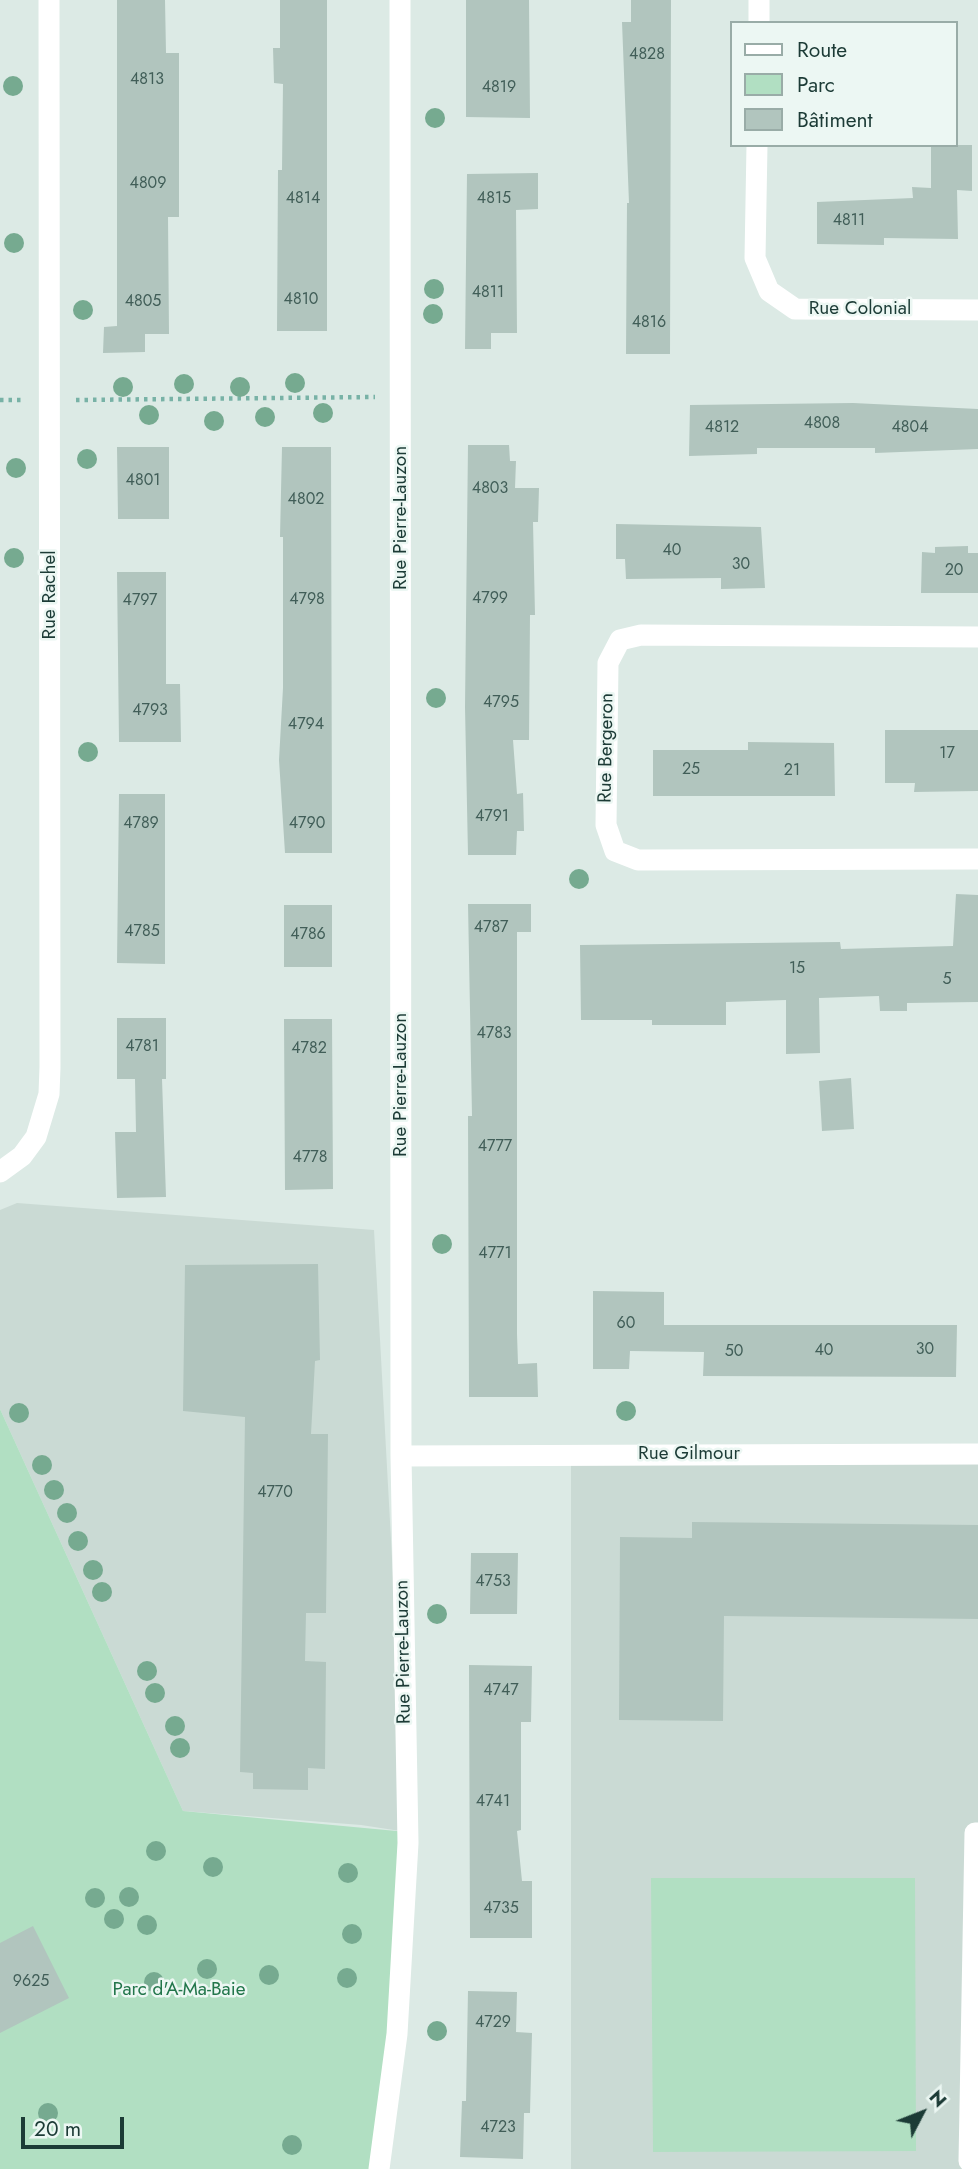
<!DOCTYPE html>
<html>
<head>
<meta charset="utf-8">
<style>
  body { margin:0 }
  #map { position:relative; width:978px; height:2169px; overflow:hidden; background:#dceae5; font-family:Jost,sans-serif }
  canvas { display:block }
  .legend { position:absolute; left:730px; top:21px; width:228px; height:126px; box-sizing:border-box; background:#ecf7f3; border:2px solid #99aca7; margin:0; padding:9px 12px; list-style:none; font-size:21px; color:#1c3b36 }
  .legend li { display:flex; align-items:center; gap:14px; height:35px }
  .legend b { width:35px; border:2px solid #99aca7 }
  .north { position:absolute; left:887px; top:2078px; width:70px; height:70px; -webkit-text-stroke:5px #ecf7f3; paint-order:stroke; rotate:48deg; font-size:19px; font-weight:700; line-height:28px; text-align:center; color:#1c3b36 }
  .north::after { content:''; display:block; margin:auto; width:24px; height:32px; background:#1c3b36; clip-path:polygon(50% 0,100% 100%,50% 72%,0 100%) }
  .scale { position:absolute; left:21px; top:2117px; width:103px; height:32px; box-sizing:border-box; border:4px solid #1c3b36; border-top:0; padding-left:9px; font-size:21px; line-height:24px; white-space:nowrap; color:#1c3b36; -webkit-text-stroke:5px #ecf7f3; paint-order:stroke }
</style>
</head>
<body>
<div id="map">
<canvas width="978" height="2169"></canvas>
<ul class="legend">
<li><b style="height:9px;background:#fff"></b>Route</li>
<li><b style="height:19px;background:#b1dfc2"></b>Parc</li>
<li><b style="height:19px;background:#b1c5be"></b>Bâtiment</li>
</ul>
<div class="north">N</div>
<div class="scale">20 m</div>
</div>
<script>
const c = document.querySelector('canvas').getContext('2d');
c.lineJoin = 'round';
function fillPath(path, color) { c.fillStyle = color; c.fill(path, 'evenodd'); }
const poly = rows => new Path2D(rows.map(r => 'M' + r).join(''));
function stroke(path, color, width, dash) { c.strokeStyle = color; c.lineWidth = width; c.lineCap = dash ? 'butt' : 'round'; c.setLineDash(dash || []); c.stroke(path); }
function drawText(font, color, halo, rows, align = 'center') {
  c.font = font + ' Jost,sans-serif'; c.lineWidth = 5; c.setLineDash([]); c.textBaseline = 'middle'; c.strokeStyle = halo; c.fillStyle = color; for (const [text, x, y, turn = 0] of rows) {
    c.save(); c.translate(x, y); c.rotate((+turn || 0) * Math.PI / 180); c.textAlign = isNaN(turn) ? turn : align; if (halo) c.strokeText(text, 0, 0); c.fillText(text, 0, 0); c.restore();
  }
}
fillPath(poly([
  [17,1203,374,1230,407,1832,361,1825,183,1811,0,1409,0,1210],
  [571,1463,978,1464,978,2169,571,2169]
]), '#cadad4');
fillPath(poly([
  [0,1409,183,1811,407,1832,379,2169,0,2169],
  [651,1878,915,1878,916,2151,653,2152]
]), '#b1dfc2');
fillPath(poly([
  [117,0,165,0,166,53,179,53,179,217,168,217,169,334,145,334,145,352,103,353,104,327,117,326],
  [280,0,327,0,327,331,277,331,278,170,282,170,283,84,274,83,273,48,280,48],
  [466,0,529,0,530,118,466,117],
  [631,0,671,0,670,354,626,354,627,203,629,203,622,22,631,22],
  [955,139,955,145,972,145,972,191,957,190,958,239,884,238,884,245,817,244,817,202,913,198,912,187,931,188,931,145,955,145],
  [538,173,538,209,516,210,517,333,491,333,491,349,465,349,467,174],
  [853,403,978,409,978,449,875,453,875,448,757,448,757,454,689,456,690,405],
  [468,445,509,445,510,461,516,461,515,488,539,488,538,522,533,522,535,615,530,615,529,740,513,740,517,794,523,793,524,831,517,831,516,855,468,855,465,707],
  [117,447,169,447,169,519,118,519],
  [282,447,331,447,332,853,285,853,279,760,283,688,283,537,280,537],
  [616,524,761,527,765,588,721,589,721,578,626,579,625,559,616,559],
  [968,546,968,553,978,553,978,593,921,593,922,552,935,553,935,547],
  [117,572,166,572,166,684,180,684,181,742,119,742],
  [885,730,978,730,978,791,914,792,915,783,885,783],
  [748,742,834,743,835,796,653,796,653,750,748,750],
  [119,794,165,794,165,964,117,963],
  [956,894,978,895,978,1002,907,1003,907,1011,880,1011,879,996,819,998,820,1053,786,1054,786,1000,726,1002,726,1025,652,1025,652,1020,581,1020,580,945,840,942,841,949,953,946],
  [468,904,531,904,531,932,517,932,517,1334,518,1364,537,1363,538,1397,469,1397,468,1116,472,1116],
  [284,905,332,905,332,967,284,967],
  [117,1018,166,1018,166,1079,162,1079,166,1197,117,1198,115,1132,136,1132,135,1079,117,1079],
  [284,1019,332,1019,333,1189,285,1190],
  [851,1078,854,1129,822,1131,819,1081],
  [318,1264,320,1360,315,1361,311,1434,328,1434,326,1613,306,1613,305,1661,326,1662,325,1769,308,1768,308,1790,253,1789,253,1773,240,1772,245,1417,183,1411,185,1265],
  [593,1291,664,1292,664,1325,957,1325,956,1377,703,1376,704,1352,630,1351,629,1369,593,1369],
  [692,1522,978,1525,978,1619,724,1616,723,1721,619,1720,620,1537,692,1538],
  [471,1553,518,1553,517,1614,470,1614],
  [469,1665,532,1666,531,1722,521,1722,521,1830,517,1831,522,1881,532,1881,532,1938,470,1938],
  [33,1926,69,1998,0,2033,0,1943],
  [468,1991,517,1992,516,2032,532,2033,530,2113,524,2113,523,2159,460,2157,462,2101,466,2101]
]), '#b1c5be');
stroke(poly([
  [0,400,22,400],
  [76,400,375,397]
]), '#78b2a6', 4.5, [3.5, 5]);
stroke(poly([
  [759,23,759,0],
  [757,145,755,258,769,291,795,309,978,310],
  [978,637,641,635,620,640,608,663,606,825,615,851,638,860,978,859],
  [0,1172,22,1156,36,1137,49,1094,50,1067,49,0],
  [401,1456,978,1454],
  [978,1833,975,1833,969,2161,978,2161],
  [379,2169,397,2034,408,1843,401,1456,400,0]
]), '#fff', 21);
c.fillStyle = '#76aa90';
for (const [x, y] of [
  [13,86],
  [435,118],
  [14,243],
  [434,289],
  [83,310],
  [433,314],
  [295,383],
  [184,384],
  [123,387],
  [240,387],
  [323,413],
  [149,415],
  [265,417],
  [214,421],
  [87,459],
  [16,468],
  [14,558],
  [436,698],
  [88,752],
  [579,879],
  [442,1244],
  [626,1411],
  [19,1413],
  [42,1465],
  [54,1490],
  [67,1513],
  [78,1541],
  [93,1570],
  [102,1592],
  [437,1614],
  [147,1671],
  [155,1693],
  [175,1726],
  [180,1748],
  [156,1851],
  [213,1867],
  [348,1873],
  [129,1897],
  [95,1898],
  [114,1919],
  [147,1925],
  [352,1934],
  [207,1969],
  [269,1975],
  [347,1978],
  [154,1982],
  [437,2031],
  [48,2113],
  [292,2145]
]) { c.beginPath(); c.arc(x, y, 10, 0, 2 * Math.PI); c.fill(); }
drawText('16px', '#415e58', null, [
  ["4828",647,55],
  ["4813",147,80],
  ["4819",499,88],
  ["4809",148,184],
  ["4814",303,199],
  ["4815",494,199],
  ["4811",849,221],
  ["4811",488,293],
  ["4810",301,300],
  ["4805",143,302],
  ["4816",649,323],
  ["4808",822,424],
  ["4812",722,428],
  ["4804",910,428],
  ["4801",143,481],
  ["4803",490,489],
  ["4802",306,500],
  ["40",672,551],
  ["30",741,565],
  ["20",954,571],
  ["4799",490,599],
  ["4798",307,600],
  ["4797",140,601],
  ["4795",501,703],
  ["4793",150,711],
  ["4794",306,725],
  ["17",947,754],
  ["25",691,770],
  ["21",792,771],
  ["4791",492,817],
  ["4789",141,824],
  ["4790",307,824],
  ["4787",491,928],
  ["4785",142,932],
  ["4786",308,935],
  ["15",797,969],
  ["5",947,980],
  ["4783",494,1034],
  ["4781",142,1047],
  ["4782",309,1049],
  ["4777",495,1147],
  ["4778",310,1158],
  ["4771",495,1254],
  ["60",626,1324],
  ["30",925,1350],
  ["40",824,1351],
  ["50",734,1352],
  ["4770",275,1493],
  ["4753",493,1582],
  ["4747",501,1691],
  ["4741",493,1802],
  ["4735",501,1909],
  ["9625",31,1982],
  ["4729",493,2023],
  ["4723",498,2128]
]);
drawText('19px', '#1c3b36', '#ecf7f3', [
  ["Rue Colonial",860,309],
  ["Rue Pierre-Lauzon",401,518,-90],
  ["Rue Rachel",50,595,-90],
  ["Rue Bergeron",607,748,-89],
  ["Rue Pierre-Lauzon",401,1085,-90],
  ["Rue Gilmour",689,1454],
  ["Rue Pierre-Lauzon",404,1652,-91]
]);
drawText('19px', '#22764b', '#ecf7f3', [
  ["Parc d'A-Ma-Baie",179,1990]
]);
</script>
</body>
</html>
